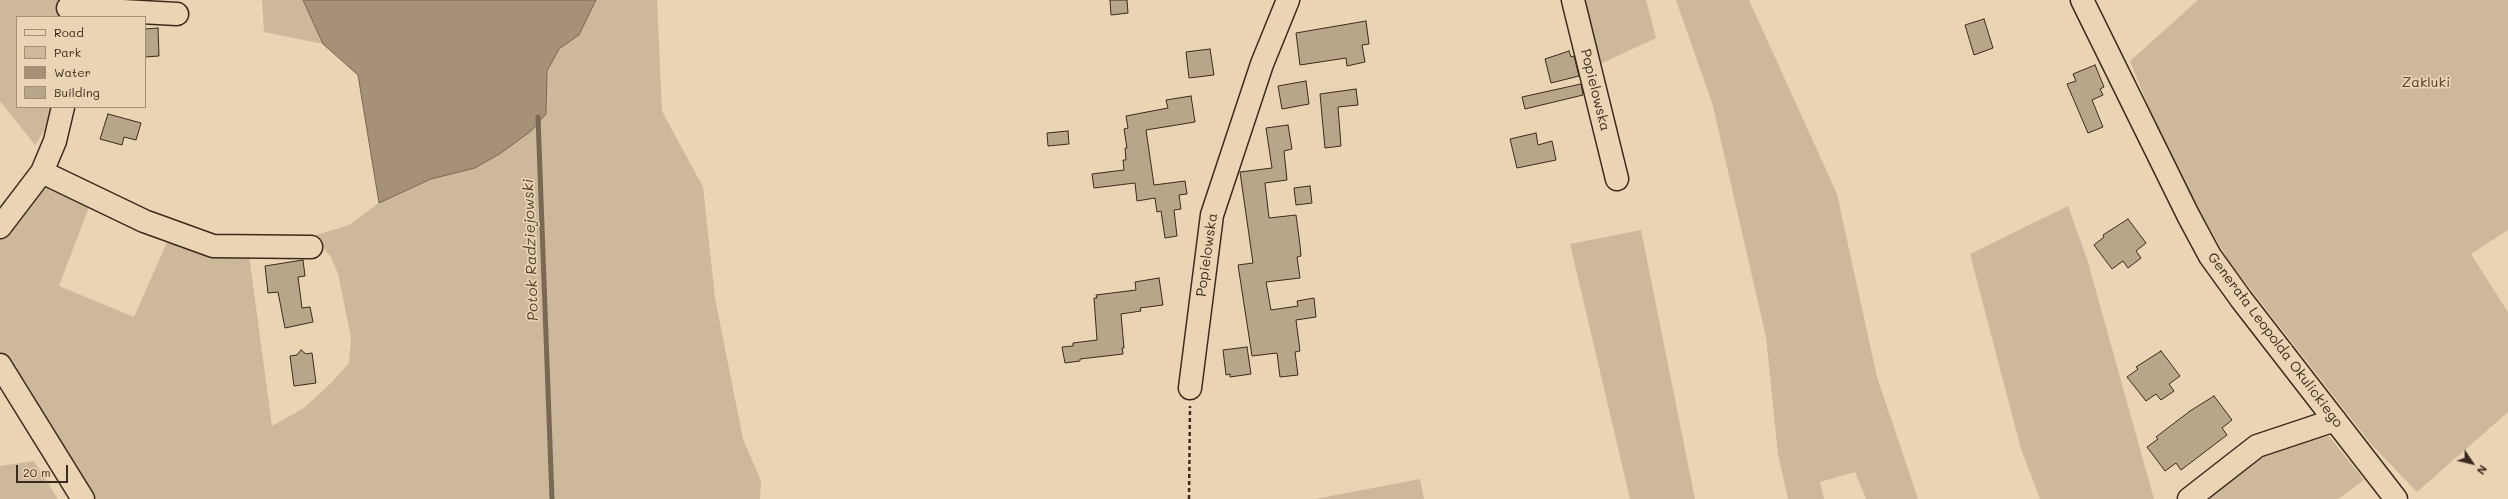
<!DOCTYPE html>
<html>
<head>
<meta charset="utf-8">
<style>
  body { margin:0 }
  #map { position:relative; width:2508px; height:499px; overflow:hidden; background:#ead4b3; font-family:Mali,sans-serif }
  canvas { display:block }
  .legend { position:absolute; left:16px; top:16px; width:130px; height:92px; box-sizing:border-box; background:#ead4b3; border:1px solid #a49077; margin:0; padding:5px 7px; list-style:none; font-size:12px; color:#3b2a1e }
  .legend li { display:flex; align-items:center; gap:8px; height:20px }
  .legend b { width:20px; border:1px solid #a49077 }
  .north { position:absolute; left:2452px; top:443px; width:40px; height:40px; -webkit-text-stroke:3px #ead4b3; paint-order:stroke; rotate:125deg; font-size:11px; font-weight:700; line-height:16px; text-align:center; color:#3b2a1e }
  .north::after { content:''; display:block; margin:auto; width:14px; height:18px; background:#3b2a1e; clip-path:polygon(50% 0,100% 100%,50% 72%,0 100%) }
  .scale { position:absolute; left:16px; top:465px; width:52px; height:18px; box-sizing:border-box; border:2px solid #3b2a1e; border-top:0; padding-left:5px; font-size:12px; line-height:14px; white-space:nowrap; color:#3b2a1e; -webkit-text-stroke:3px #ead4b3; paint-order:stroke }
</style>
</head>
<body>
<div id="map">
<canvas width="2508" height="499"></canvas>
<ul class="legend">
<li><b style="height:5px;background:#ead4b3"></b>Road</li>
<li><b style="height:11px;background:#ceb89b"></b>Park</li>
<li><b style="height:11px;background:#a69178"></b>Water</li>
<li><b style="height:11px;background:#b9a589"></b>Building</li>
</ul>
<div class="north">N</div>
<div class="scale">20 m</div>
</div>
<script>
const c = document.querySelector('canvas').getContext('2d');
c.lineJoin = 'round';
function fillPath(path, color) { c.fillStyle = color; c.fill(path, 'evenodd'); }
const poly = rows => new Path2D(rows.map(r => 'M' + r).join(''));
function stroke(path, color, width, dash) { c.strokeStyle = color; c.lineWidth = width; c.lineCap = dash ? 'butt' : 'round'; c.setLineDash(dash || []); c.stroke(path); }
function drawText(font, color, halo, rows, align = 'center') {
  c.font = font + ' Mali,sans-serif'; c.lineWidth = 3.5; c.setLineDash([]); c.textBaseline = 'middle'; c.strokeStyle = halo; c.fillStyle = color; for (const [text, x, y, turn = 0] of rows) {
    c.save(); c.translate(x, y); c.rotate((+turn || 0) * Math.PI / 180); c.textAlign = isNaN(turn) ? turn : align; if (halo) c.strokeText(text, 0, 0); c.fillText(text, 0, 0); c.restore();
  }
}
fillPath(poly([
  [0,0,61,0,59,17,17,17,17,107,51,107,48,125,35,145,0,101],
  [262,0,657,0,662,111,703,187,715,298,743,439,761,481,760,499,96,499,0,356,0,240,41,186,89,207,59,286,134,317,167,242,211,256,249,255,272,426,304,408,332,382,349,363,351,337,338,274,331,257,313,236,349,225,379,203,358,75,323,44,264,32],
  [1579,0,1646,0,1656,38,1596,66],
  [1676,0,1749,0,1837,194,1877,377,1918,499,1866,499,1855,472,1820,482,1824,499,1788,499,1778,454,1766,337,1713,106],
  [2198,0,2508,0,2508,230,2471,254,2508,312,2508,412,2417,492,2371,444,2227,259,2166,150,2130,61],
  [2068,206,2087,259,2154,499,2040,499,2021,449,1970,254],
  [1641,230,1695,499,1630,499,1570,244],
  [2329,436,2364,480,2338,499,2203,499,2247,464,2278,446],
  [34,461,58,499,0,499,0,466],
  [1420,479,1424,499,1315,499]
]), '#ceb89b');
const water = poly([
  [303,0,596,0,579,35,559,49,547,71,546,114,531,131,501,153,475,168,431,179,379,203,358,75,323,44,303,0]
]);
fillPath(water, '#a69178');
stroke(water, '#7b6854', 1);
stroke(poly([
  [538,117,552,499]
]), '#7b6854', 5);
const building = poly([
  [1110,0,1127,0,1128,13,1111,15,1110,0],
  [1984,19,1993,48,1974,55,1965,25,1984,19],
  [1366,21,1369,44,1362,45,1365,62,1347,66,1346,58,1300,65,1296,33,1366,21],
  [158,28,159,56,145,57,145,29,158,28],
  [1210,49,1214,75,1189,78,1186,52,1210,49],
  [1569,51,1571,57,1574,56,1579,76,1551,83,1545,59,1569,51],
  [2095,65,2104,87,2100,89,2103,95,2092,100,2103,127,2088,133,2067,84,2076,81,2073,74,2095,65],
  [1306,81,1309,104,1282,109,1278,86,1306,81],
  [1581,84,1583,95,1525,109,1522,97,1581,84],
  [1356,89,1358,105,1338,107,1341,146,1325,148,1320,94,1356,89],
  [1191,96,1195,122,1146,130,1154,185,1185,181,1187,194,1179,195,1181,209,1174,210,1177,236,1165,238,1161,211,1157,212,1155,198,1137,201,1135,183,1094,188,1092,174,1124,170,1123,160,1126,160,1125,148,1127,148,1124,129,1128,128,1126,116,1168,108,1166,100,1191,96],
  [108,114,141,123,136,140,124,137,122,145,100,139,108,114],
  [1288,125,1292,149,1284,151,1287,180,1265,183,1269,218,1296,215,1300,245,1301,256,1297,257,1300,278,1266,282,1271,310,1298,306,1297,301,1314,298,1316,317,1296,320,1300,351,1295,352,1298,375,1280,377,1277,353,1252,356,1238,265,1253,263,1240,172,1272,168,1266,128,1288,125],
  [1068,131,1069,144,1048,146,1047,133,1068,131],
  [1536,133,1538,145,1552,141,1556,160,1517,168,1510,139,1536,133],
  [1310,186,1312,203,1296,205,1294,188,1310,186],
  [2128,219,2146,243,2136,251,2141,258,2128,268,2123,261,2112,269,2094,245,2104,237,2103,235,2128,219],
  [303,260,305,276,298,277,302,308,310,307,313,322,285,328,278,292,268,293,265,266,303,260],
  [1159,278,1163,305,1140,308,1141,311,1121,314,1124,348,1122,348,1123,354,1080,359,1080,361,1065,363,1062,347,1073,346,1073,343,1097,340,1094,298,1097,298,1096,295,1136,290,1135,282,1159,278],
  [1247,347,1251,374,1230,377,1230,374,1226,375,1223,350,1247,347],
  [301,350,306,354,312,353,316,383,294,386,290,356,297,355,301,350],
  [2161,351,2180,376,2169,384,2174,391,2161,400,2156,394,2146,401,2127,377,2138,369,2136,367,2161,351],
  [2214,396,2232,420,2222,428,2227,435,2181,470,2176,463,2165,471,2147,447,2158,439,2156,437,2190,411,2214,396]
]);
fillPath(building, '#b9a589');
stroke(building, '#3b2a1e', 1);
const minor = poly([
  [1573,0,1617,179],
  [2082,0,2188,215,2210,256,2241,299,2396,499],
  [68,8,177,14],
  [42,172,144,221,213,246,311,247],
  [0,227,42,172,55,141,63,107],
  [0,365,83,499],
  [1190,388,1212,215,1262,64,1288,0],
  [2189,499,2257,446,2335,420]
]);
stroke(minor, '#3b2a1e', 25);
stroke(poly([
  [1189,499,1190,406]
]), '#3b2a1e', 2.5, [4, 3]);
stroke(minor, '#ead4b3', 22);
drawText('14px', '#513f31', '#ead4b3', [
  ["Zakluki",2426,83]
]);
drawText('14px', '#3b2a1e', '#ead4b3', [
  ["Popielowska",1595,90,76],
  ["Popielowska",1207,255,-82],
  ["Generała Leopolda Okulickiego",2275,340,53]
]);
drawText('italic 15px', '#503f30', '#ead4b3', [
  ["Potok Radziejowski",531,250,-92]
]);
</script>
</body>
</html>
